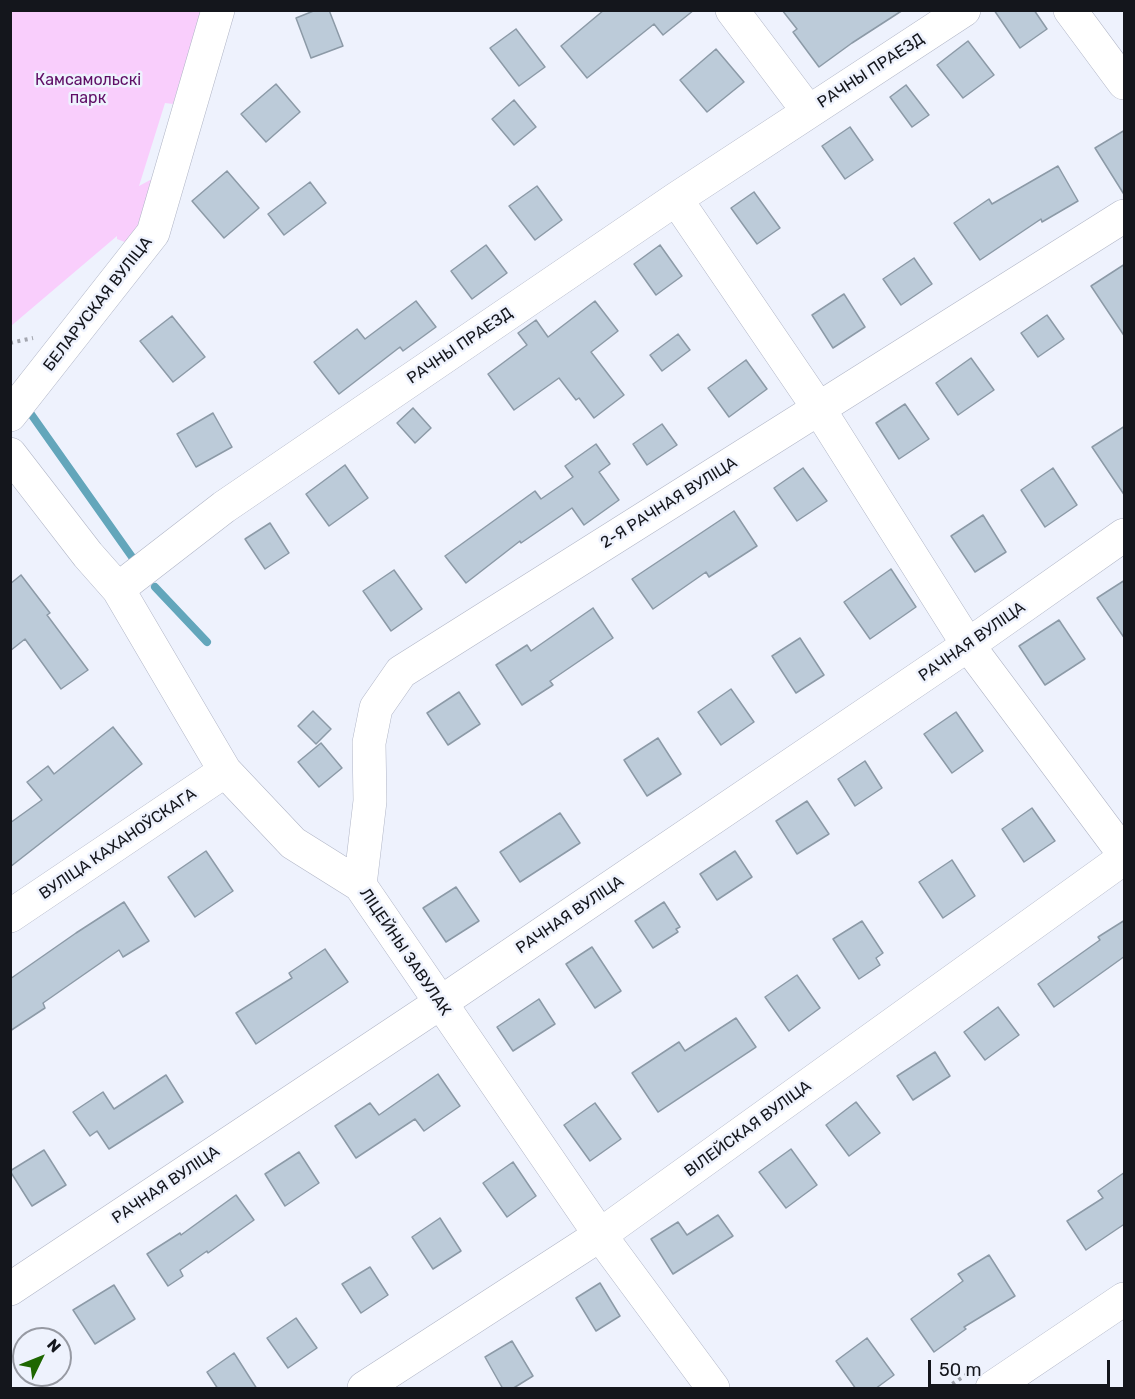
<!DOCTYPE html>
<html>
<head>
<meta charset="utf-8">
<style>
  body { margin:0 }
  #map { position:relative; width:1135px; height:1399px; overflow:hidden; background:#eef2fd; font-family:Rubik,sans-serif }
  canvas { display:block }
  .frame { position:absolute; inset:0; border:12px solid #14161c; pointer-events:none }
  .north { position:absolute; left:12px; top:1327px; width:60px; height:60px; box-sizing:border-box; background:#eef2fd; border:2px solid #979aa3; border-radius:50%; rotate:47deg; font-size:16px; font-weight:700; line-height:24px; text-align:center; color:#14161c }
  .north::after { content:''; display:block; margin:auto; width:21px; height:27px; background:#1e6701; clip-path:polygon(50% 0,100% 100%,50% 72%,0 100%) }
  .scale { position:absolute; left:928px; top:1360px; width:182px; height:27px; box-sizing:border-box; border:3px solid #14161c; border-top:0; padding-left:8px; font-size:18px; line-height:21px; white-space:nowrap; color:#14161c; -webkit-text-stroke:4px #eef2fd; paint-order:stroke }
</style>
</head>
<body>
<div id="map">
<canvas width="1135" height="1399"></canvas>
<div class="frame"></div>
<div class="north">N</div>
<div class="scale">50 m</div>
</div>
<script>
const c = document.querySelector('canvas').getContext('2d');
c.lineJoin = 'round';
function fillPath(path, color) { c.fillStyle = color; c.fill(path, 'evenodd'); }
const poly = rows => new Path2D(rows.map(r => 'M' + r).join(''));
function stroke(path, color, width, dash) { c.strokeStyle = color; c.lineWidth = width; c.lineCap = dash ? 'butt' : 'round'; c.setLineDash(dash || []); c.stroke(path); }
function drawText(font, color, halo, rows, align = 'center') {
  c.font = font + ' Rubik,sans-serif'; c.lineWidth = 5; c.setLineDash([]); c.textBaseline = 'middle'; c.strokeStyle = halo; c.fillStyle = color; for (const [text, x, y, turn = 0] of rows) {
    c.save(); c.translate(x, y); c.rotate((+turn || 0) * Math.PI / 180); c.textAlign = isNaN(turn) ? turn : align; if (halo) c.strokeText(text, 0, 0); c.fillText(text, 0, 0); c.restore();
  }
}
fillPath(poly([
  [11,11,202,11,173,104,165,103,139,186,152,179,135,246,117,239,117,236,11,326]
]), '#f9cefc');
stroke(poly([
  [26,407,137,564],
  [155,587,207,642]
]), '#63a6bb', 8);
const building = poly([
  [316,10,329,10,343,46,311,58,296,18,316,10],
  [604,10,694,10,663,35,654,24,587,78,561,46,604,10],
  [782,10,903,10,852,43,819,67,793,32,797,29,782,10],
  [994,10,1034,10,1047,29,1020,48,994,10],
  [516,29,545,67,519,86,490,48,516,29],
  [968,41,994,75,963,98,937,65,968,41],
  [716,49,744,82,707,112,680,80,716,49],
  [276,84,300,112,266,142,241,114,276,84],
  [906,85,929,115,912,127,890,97,906,85],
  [514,100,536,127,514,145,492,119,514,100],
  [850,127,873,160,845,179,822,146,850,127],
  [1125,130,1125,196,1095,148,1125,130],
  [1058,166,1078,201,1042,222,1041,219,980,260,954,223,989,199,992,204,1058,166],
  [227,171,259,208,224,238,192,201,227,171],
  [310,182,326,203,284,235,268,214,310,182],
  [537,186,562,220,535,240,509,206,537,186],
  [754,192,780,228,757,244,731,208,754,192],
  [486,245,507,273,472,299,451,271,486,245],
  [660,245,682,276,656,295,634,264,660,245],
  [914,258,932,284,901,305,883,279,914,258],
  [1125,264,1125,337,1091,286,1125,264],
  [844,294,865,327,833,348,812,315,844,294],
  [416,301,436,327,403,351,400,347,339,394,314,362,357,329,365,339,416,301],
  [595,301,618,331,591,352,624,395,594,418,579,398,576,400,559,378,514,410,488,374,527,345,518,333,536,320,548,337,595,301],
  [1047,315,1064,339,1038,357,1021,333,1047,315],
  [172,316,205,357,173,382,140,341,172,316],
  [678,334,690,350,662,371,650,355,678,334],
  [971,358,994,390,958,415,936,383,971,358],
  [746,360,767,389,729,417,708,388,746,360],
  [905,404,929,439,899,459,876,423,905,404],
  [413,408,431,428,415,443,397,423,413,408],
  [213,413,232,447,196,467,177,434,213,413],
  [662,424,677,445,647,465,633,444,662,424],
  [1125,426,1125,496,1092,447,1125,426],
  [596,444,610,464,599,472,619,500,584,525,572,508,521,543,520,541,466,583,445,556,535,491,541,499,573,477,565,466,596,444],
  [345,465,368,498,329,526,306,494,345,465],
  [803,468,827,501,797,521,774,488,803,468],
  [1053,468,1077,505,1045,527,1021,490,1053,468],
  [734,511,757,546,709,577,706,572,653,609,632,579,734,511],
  [983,515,1006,552,975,572,951,536,983,515],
  [270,523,289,553,265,569,245,539,270,523],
  [891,569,916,607,870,639,844,602,891,569],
  [394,570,422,609,391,631,363,591,394,570],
  [21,575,50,613,47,615,88,670,61,689,25,639,10,651,10,584,21,575],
  [1125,580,1125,639,1097,598,1125,580],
  [593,608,613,638,550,681,553,685,522,705,496,665,527,645,531,651,593,608],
  [1059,620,1085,659,1045,685,1019,646,1059,620],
  [800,638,824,675,796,693,772,656,800,638],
  [731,689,754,722,721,745,698,712,731,689],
  [459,692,480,724,448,745,427,713,459,692],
  [313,711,331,729,316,744,298,726,313,711],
  [956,712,983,751,952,773,924,734,956,712],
  [113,727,142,764,10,867,10,823,42,800,27,782,48,766,54,774,113,727],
  [658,738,681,774,647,796,624,760,658,738],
  [321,743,342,768,319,787,298,762,321,743],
  [865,761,882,788,855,806,838,779,865,761],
  [807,801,829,834,797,854,776,821,807,801],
  [1032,808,1055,841,1024,862,1002,829,1032,808],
  [560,813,580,843,520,882,500,852,560,813],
  [206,851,233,891,195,917,168,877,206,851],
  [735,851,752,877,717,900,700,874,735,851],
  [952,860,975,896,943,918,919,882,952,860],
  [456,887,479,921,446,942,423,908,456,887],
  [124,902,149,941,123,957,119,950,43,1003,45,1008,10,1031,10,979,76,933,124,902],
  [664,902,680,927,676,929,678,932,653,948,635,921,664,902],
  [1125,920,1125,956,1054,1007,1038,984,1100,940,1098,937,1125,920],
  [862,921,883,953,876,958,880,965,859,979,833,939,862,921],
  [592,947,621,991,595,1008,566,964,592,947],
  [325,949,348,982,256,1044,236,1013,292,978,289,973,325,949],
  [797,975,820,1008,789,1031,765,997,797,975],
  [539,999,555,1024,513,1051,497,1027,539,999],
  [998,1007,1019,1035,985,1060,964,1032,998,1007],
  [736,1018,756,1047,658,1112,632,1073,679,1042,685,1051,736,1018],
  [935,1052,950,1076,913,1100,897,1076,935,1052],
  [438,1074,460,1106,424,1131,415,1119,356,1158,335,1126,370,1103,379,1115,438,1074],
  [166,1075,183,1102,109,1149,97,1131,90,1136,73,1112,103,1092,114,1109,166,1075],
  [856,1102,880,1133,849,1156,826,1125,856,1102],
  [595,1103,621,1139,590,1161,564,1125,595,1103],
  [791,1149,817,1185,786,1208,759,1172,791,1149],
  [44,1150,66,1185,32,1206,10,1171,44,1150],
  [299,1152,319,1183,285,1206,265,1174,299,1152],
  [513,1162,536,1196,507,1217,483,1183,513,1162],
  [1125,1172,1125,1227,1123,1225,1086,1250,1067,1221,1103,1198,1098,1191,1125,1172],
  [236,1195,254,1220,208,1253,207,1251,180,1270,183,1276,168,1286,147,1254,180,1233,181,1235,236,1195],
  [718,1215,733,1236,673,1274,651,1239,678,1222,687,1235,718,1215],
  [440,1218,461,1251,433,1269,412,1237,440,1218],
  [989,1255,1015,1296,964,1327,966,1329,934,1352,911,1319,963,1281,958,1274,989,1255],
  [370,1267,388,1295,361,1313,342,1284,370,1267],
  [600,1283,620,1316,596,1331,576,1298,600,1283],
  [114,1285,135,1319,95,1344,73,1310,114,1285],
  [296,1318,317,1348,288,1368,267,1338,296,1318],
  [867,1338,894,1375,875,1389,856,1389,836,1361,867,1338],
  [512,1341,533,1376,512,1389,503,1389,485,1357,512,1341],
  [234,1353,257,1389,218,1389,207,1372,234,1353]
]);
fillPath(building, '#bccbd9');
stroke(building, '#8c9aa7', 1.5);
const minor = poly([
  [732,10,808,111],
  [1070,10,1124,83],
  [676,199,819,409,968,645,1124,854],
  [10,415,153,233,218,10],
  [10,454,88,555,118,589,225,771,293,843,360,885,600,1235,713,1388],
  [118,589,224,507,676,199,964,10],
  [360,885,370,801,369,743,376,708,401,672,1124,216],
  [10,916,225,771],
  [10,1289,440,1003,968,645,1124,535],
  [364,1388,600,1235,1124,858]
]);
const major = poly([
  [992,1388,1124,1299]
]);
stroke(minor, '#b0b5c6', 34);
stroke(major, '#b0b5c6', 34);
stroke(poly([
  [10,343,33,338],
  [946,1388,966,1375]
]), '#a3a6af', 4, [3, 4.5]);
stroke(minor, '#fff', 33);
stroke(major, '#fff', 33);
drawText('16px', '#14161c', '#eef2fd', [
  ["РАЧНЫ ПРАЕЗД",871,71,-33],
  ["БЕЛАРУСКАЯ ВУЛІЦА",98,304,-52],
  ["РАЧНЫ ПРАЕЗД",460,346,-34],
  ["2-Я РАЧНАЯ ВУЛІЦА",669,503,-32],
  ["РАЧНАЯ ВУЛІЦА",972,642,-35],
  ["ВУЛІЦА КАХАНОЎСКАГА",118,844,-34],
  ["РАЧНАЯ ВУЛІЦА",570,915,-34],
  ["ЛІЦЕЙНЫ ЗАВУЛАК",405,952,56],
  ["ВІЛЕЙСКАЯ ВУЛІЦА",748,1129,-36],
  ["РАЧНАЯ ВУЛІЦА",166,1185,-34]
]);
drawText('16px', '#5f0e66', '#eef2fd', [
  ["Камсамольскі",88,80],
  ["парк",88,98]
]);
</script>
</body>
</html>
